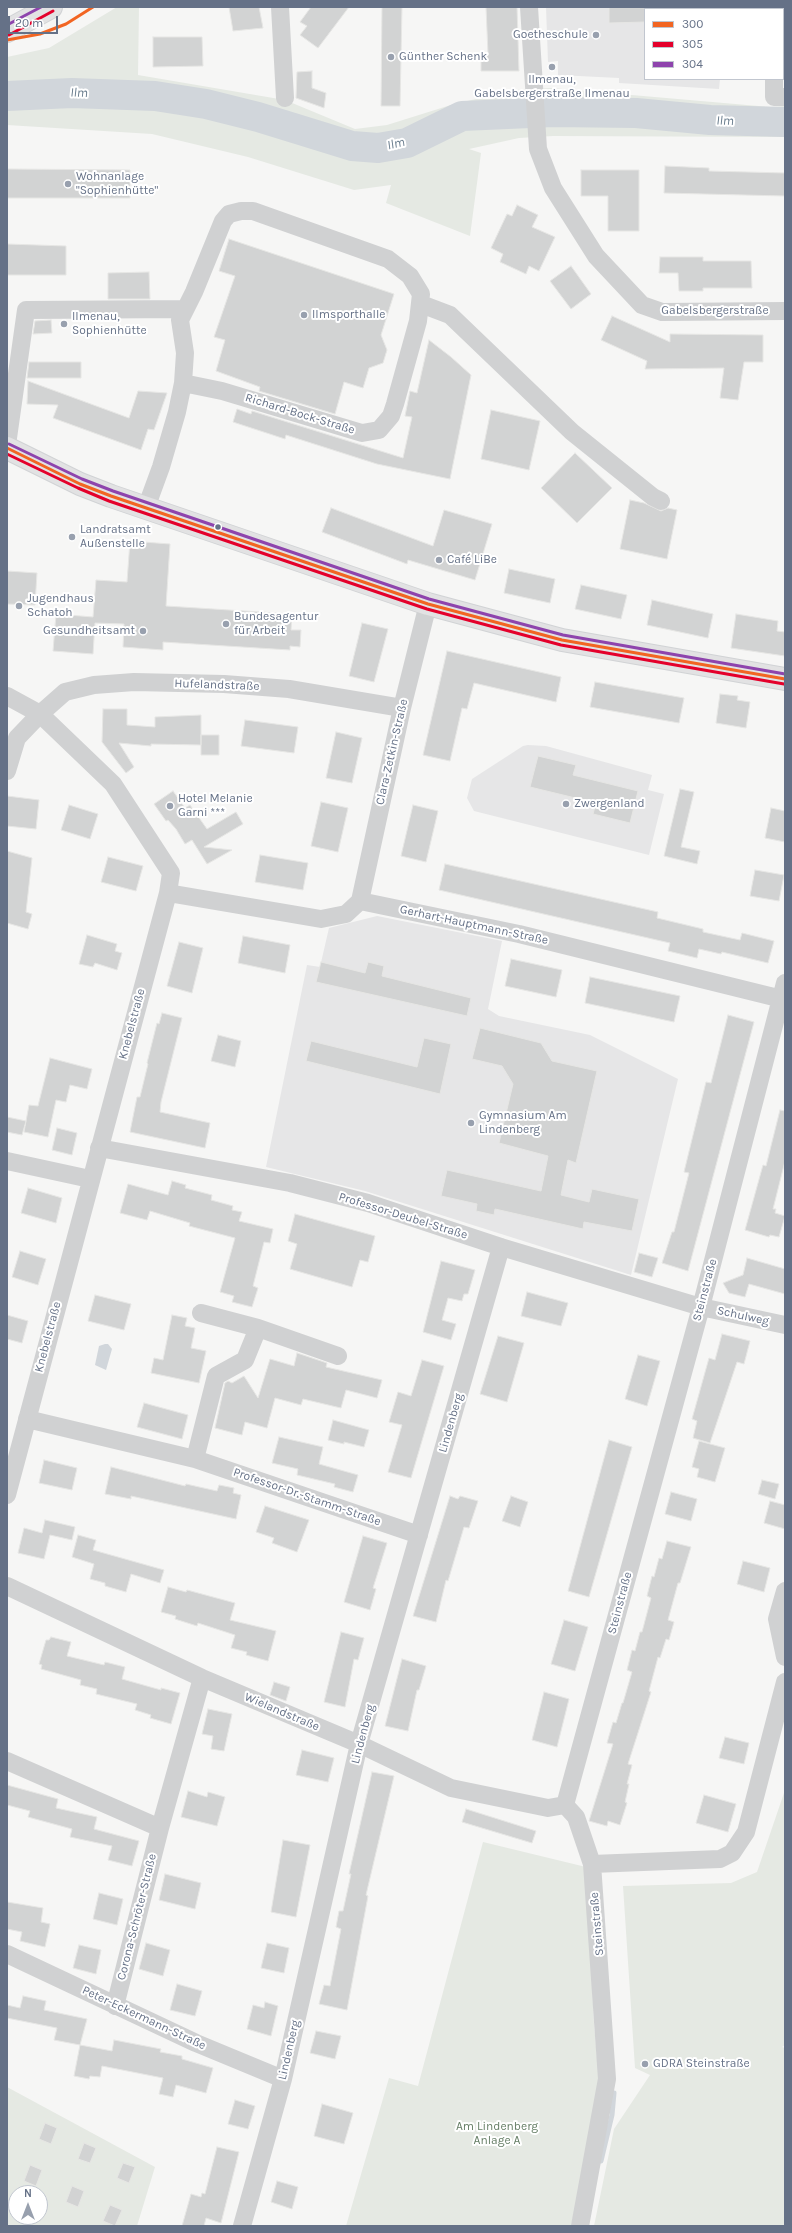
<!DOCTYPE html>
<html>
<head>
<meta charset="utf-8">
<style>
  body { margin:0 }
  #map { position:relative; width:792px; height:2233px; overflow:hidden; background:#f6f6f5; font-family:Karla,sans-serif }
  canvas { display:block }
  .frame { position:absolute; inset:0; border:8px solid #657187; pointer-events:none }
  .legend { position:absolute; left:644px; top:8px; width:140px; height:72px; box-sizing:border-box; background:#fff; border:1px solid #c1c6cf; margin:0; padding:5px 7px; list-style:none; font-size:12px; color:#657187 }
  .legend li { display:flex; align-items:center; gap:8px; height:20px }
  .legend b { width:20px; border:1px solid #c1c6cf }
  .north { position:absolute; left:8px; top:2185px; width:40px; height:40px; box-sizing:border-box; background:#fff; border:1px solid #c1c6cf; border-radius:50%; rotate:0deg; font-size:11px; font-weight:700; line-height:16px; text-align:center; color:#657187 }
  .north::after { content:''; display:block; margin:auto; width:14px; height:18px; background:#98a0ae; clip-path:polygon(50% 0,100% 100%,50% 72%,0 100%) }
  .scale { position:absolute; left:8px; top:16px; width:50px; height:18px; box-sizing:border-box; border:2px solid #657187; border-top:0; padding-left:5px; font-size:12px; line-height:14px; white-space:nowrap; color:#657187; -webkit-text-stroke:3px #fff; paint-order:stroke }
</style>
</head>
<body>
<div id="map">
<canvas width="792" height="2233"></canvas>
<div class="frame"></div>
<ul class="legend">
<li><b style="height:5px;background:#f26522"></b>300</li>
<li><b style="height:5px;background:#e4002b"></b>305</li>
<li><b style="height:5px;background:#8e44ad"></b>304</li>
</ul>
<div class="north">N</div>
<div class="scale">20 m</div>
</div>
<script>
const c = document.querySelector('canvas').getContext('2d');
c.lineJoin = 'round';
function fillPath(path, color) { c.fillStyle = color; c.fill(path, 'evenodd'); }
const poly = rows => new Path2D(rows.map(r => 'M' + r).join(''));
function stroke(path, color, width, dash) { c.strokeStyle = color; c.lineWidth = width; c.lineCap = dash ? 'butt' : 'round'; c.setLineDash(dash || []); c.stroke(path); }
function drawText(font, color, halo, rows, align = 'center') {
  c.font = font + ' Karla,sans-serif'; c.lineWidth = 4; c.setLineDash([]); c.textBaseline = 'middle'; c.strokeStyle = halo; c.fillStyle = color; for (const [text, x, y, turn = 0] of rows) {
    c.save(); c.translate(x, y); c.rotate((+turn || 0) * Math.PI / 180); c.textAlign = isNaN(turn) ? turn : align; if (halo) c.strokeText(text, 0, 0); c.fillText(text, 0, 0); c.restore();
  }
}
fillPath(poly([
  [546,7,721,7,721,9,645,9,645,79,720,79,719,89,619,83,619,78,558,75,558,61,548,62],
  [528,745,546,746,652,775,648,790,664,794,649,855,474,811,467,798,472,779,523,746],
  [377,916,502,941,488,1009,499,1016,590,1035,678,1079,631,1275,365,1191,266,1167,307,965,320,967,329,928]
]), '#e6e6e7');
fillPath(poly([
  [117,7,139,7,138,75,285,100,355,129,387,125,454,104,516,90,551,88,770,107,785,106,785,137,553,136,519,138,469,149,481,153,470,236,386,203,391,185,354,190,248,157,152,134,7,125,7,57,49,48],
  [785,1790,785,2045,782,2047,785,2048,785,2226,594,2226,614,2129,650,2075,635,2068,623,1886,731,1883,757,1872],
  [483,1842,586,1867,594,2024,600,2092,571,2226,346,2226,389,2078,418,2086],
  [7,2087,155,2167,137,2226,7,2226],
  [16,2193,40,2193,40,2217,16,2217]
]), '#e5e9e3');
fillPath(poly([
  [105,1344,108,1344,112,1349,106,1370,95,1365,99,1346]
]), '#d1d6db');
stroke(poly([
  [601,2161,612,2115,614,2093]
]), '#d1d6db', 5);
stroke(poly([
  [7,96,72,93,155,96,206,104,258,117,352,146,378,148,407,143,462,116,553,112,636,113,710,120,785,122]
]), '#d1d6db', 30);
const building = poly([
  [229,7,259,7,263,28,233,31,229,7],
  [311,7,349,7,318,48,300,35,307,26,300,22,311,7],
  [382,7,402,7,400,106,381,106,382,7],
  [486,7,517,7,519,71,481,71,481,54,488,54,486,7],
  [609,7,645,7,645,22,609,23,609,7],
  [153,37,202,37,203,66,153,67,153,37],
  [312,71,312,88,326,93,324,108,296,98,297,72,312,71],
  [665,166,709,168,709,171,785,173,785,196,664,193,665,166],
  [7,169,130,170,130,198,7,198,7,169],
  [581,170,639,170,639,231,608,231,608,196,581,196,581,170],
  [517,205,538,215,532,227,555,237,539,271,529,266,526,274,500,262,503,254,491,248,507,214,512,216,517,205],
  [229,239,394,294,381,335,387,350,383,363,369,368,363,388,344,382,335,414,259,391,260,387,216,371,225,340,214,337,235,276,219,271,229,239],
  [7,244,66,246,66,275,7,275,7,244],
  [660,257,703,257,703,261,751,261,752,288,703,288,703,291,679,291,678,273,659,273,660,257],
  [571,266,591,294,571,309,550,281,571,266],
  [149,272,150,299,108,299,108,273,149,272],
  [612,316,670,342,670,334,763,335,763,362,744,362,738,400,720,398,724,368,645,369,647,361,601,340,612,316],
  [51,320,52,333,33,334,35,321,51,320],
  [429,340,451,357,471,375,450,479,377,464,286,435,285,439,233,422,237,409,251,414,252,411,403,458,412,417,405,416,410,391,417,393,429,340],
  [29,362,81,362,81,378,27,378,29,362],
  [28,381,129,418,138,391,167,393,154,430,148,429,141,450,53,418,58,405,27,404,28,381],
  [491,410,540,421,529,470,481,459,491,410],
  [575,453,612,488,577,523,541,488,575,453],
  [630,500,644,503,661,511,668,508,677,510,667,559,620,549,630,500],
  [331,508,433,546,444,510,492,524,475,580,408,560,407,564,322,532,331,508],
  [130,541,170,544,166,606,292,614,291,630,301,630,300,647,290,646,290,650,163,642,163,650,123,647,124,624,95,623,93,654,53,651,56,614,93,617,96,580,127,582,130,541],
  [509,569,555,579,550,603,504,593,509,569],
  [7,571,37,573,35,605,7,604,7,571],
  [581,585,627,595,621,619,575,609,581,585],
  [652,600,713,614,708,638,647,625,652,600],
  [736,614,778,621,777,631,785,632,785,656,731,648,736,614],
  [362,623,388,629,374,682,349,676,362,623],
  [447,651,561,677,556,702,474,683,467,709,462,708,450,761,423,755,447,651],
  [595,682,684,698,679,723,590,707,595,682],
  [720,694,738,696,737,700,750,702,746,728,716,723,720,694],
  [103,709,127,709,127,725,155,727,155,717,201,715,201,745,151,744,151,746,119,743,134,767,126,773,102,742,103,709],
  [245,720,298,727,294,753,241,746,245,720],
  [336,732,362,738,352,783,326,778,336,732],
  [201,735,219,735,219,755,201,755,201,735],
  [538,756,576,765,573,775,638,791,630,823,593,814,596,803,530,787,538,756],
  [680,789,694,792,681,847,700,851,697,864,664,856,680,789],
  [173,791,185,808,190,805,207,829,236,812,243,824,204,847,232,850,207,864,192,840,185,844,176,829,168,820,166,821,154,804,173,791],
  [7,796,39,800,36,829,7,826,7,796],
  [321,802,348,808,338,852,311,846,321,802],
  [69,805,98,814,90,839,61,830,69,805],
  [413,805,438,811,426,862,401,856,413,805],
  [771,808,785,811,785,842,765,838,771,808],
  [7,851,32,858,26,912,32,914,28,929,7,923,7,851],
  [260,855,308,863,303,890,255,882,260,855],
  [108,857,143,866,136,891,101,882,108,857],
  [445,864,658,912,657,918,703,929,703,932,740,940,742,933,774,941,768,963,722,952,721,954,699,949,697,958,668,951,670,943,439,890,445,864],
  [755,870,784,875,779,901,750,896,755,870],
  [87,935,117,944,115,951,122,953,117,970,95,963,93,967,79,964,87,935],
  [243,936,290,945,285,973,238,963,243,936],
  [179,942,203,948,192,993,167,986,179,942],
  [511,959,562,970,556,997,505,986,511,959],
  [321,962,365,973,368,962,384,966,382,976,471,998,467,1016,316,982,321,962],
  [590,977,680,996,674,1022,585,1003,590,977],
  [162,1013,182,1018,161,1102,160,1112,210,1123,205,1148,130,1132,137,1097,140,1097,148,1064,147,1063,157,1023,159,1024,162,1013],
  [728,1015,754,1022,688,1271,662,1263,672,1232,674,1232,689,1173,684,1172,706,1082,711,1083,728,1015],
  [480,1028,541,1043,552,1061,597,1071,576,1163,568,1160,561,1195,589,1202,592,1189,639,1199,632,1231,584,1222,583,1229,495,1209,494,1215,476,1211,477,1204,441,1196,447,1170,541,1191,548,1156,499,1143,513,1084,502,1066,472,1059,480,1028],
  [218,1035,241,1041,235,1067,211,1061,218,1035],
  [424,1038,451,1044,440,1094,306,1061,311,1041,417,1067,424,1038],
  [50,1058,92,1069,87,1089,70,1085,66,1102,56,1100,48,1137,24,1132,29,1105,38,1106,50,1058],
  [780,1110,785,1111,785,1161,773,1209,776,1209,775,1213,785,1216,779,1237,770,1235,769,1237,745,1230,763,1165,766,1166,780,1110],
  [7,1117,26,1121,22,1135,7,1132,7,1117],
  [57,1128,77,1133,72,1155,52,1150,57,1128],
  [172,1181,186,1185,185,1188,212,1195,211,1200,233,1206,232,1210,242,1212,239,1221,273,1229,270,1243,264,1242,253,1286,258,1288,252,1307,232,1302,234,1296,220,1292,235,1238,189,1226,190,1223,150,1211,147,1220,120,1213,128,1184,168,1195,172,1181],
  [28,1188,62,1198,56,1223,21,1213,28,1188],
  [295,1214,375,1236,368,1262,360,1260,352,1287,290,1269,297,1244,288,1241,295,1214],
  [20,1251,46,1259,38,1285,12,1277,20,1251],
  [639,1253,658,1258,652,1277,634,1272,639,1253],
  [747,1258,785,1269,785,1294,749,1284,745,1297,729,1293,723,1283,743,1275,747,1258],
  [441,1261,475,1270,468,1294,464,1294,462,1301,448,1298,442,1320,456,1324,451,1340,423,1332,441,1261],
  [527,1292,568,1303,561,1326,521,1316,527,1292],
  [95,1295,131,1304,124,1330,88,1321,95,1295],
  [7,1315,28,1321,22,1343,7,1339,7,1315],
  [172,1315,187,1318,185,1326,195,1328,191,1348,206,1351,199,1383,151,1373,154,1358,163,1360,172,1315],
  [722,1334,750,1341,744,1364,737,1362,710,1443,693,1438,697,1421,692,1419,709,1358,715,1360,722,1334],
  [498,1336,524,1343,507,1402,480,1394,498,1336],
  [297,1353,327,1363,326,1367,382,1380,377,1398,346,1390,341,1408,303,1399,301,1405,275,1398,267,1428,245,1422,242,1435,215,1428,225,1383,228,1381,232,1383,244,1376,258,1398,270,1359,294,1366,297,1353],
  [638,1355,660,1361,647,1406,625,1399,638,1355],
  [422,1360,444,1366,411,1478,388,1472,402,1425,389,1422,398,1392,411,1396,422,1360],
  [144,1403,188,1415,182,1439,137,1427,144,1403],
  [333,1420,369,1430,364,1447,344,1442,344,1444,328,1440,333,1420],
  [279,1437,323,1447,319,1464,358,1475,353,1492,334,1487,335,1484,297,1475,298,1469,272,1463,279,1437],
  [609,1440,632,1447,589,1597,568,1591,609,1440],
  [699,1441,725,1448,715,1482,697,1477,699,1469,692,1467,699,1441],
  [44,1460,77,1468,72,1490,39,1483,44,1460],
  [111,1467,185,1486,186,1484,217,1491,219,1485,234,1488,233,1493,241,1495,236,1519,131,1496,131,1499,105,1494,111,1467],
  [762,1480,779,1484,775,1499,758,1494,762,1480],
  [671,1492,697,1499,691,1521,665,1514,671,1492],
  [450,1496,458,1499,460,1496,478,1501,469,1528,464,1527,448,1581,446,1580,436,1622,413,1616,450,1496],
  [511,1496,528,1502,520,1527,502,1521,511,1496],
  [770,1501,785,1505,785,1529,764,1523,770,1501],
  [265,1506,309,1520,297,1552,272,1543,274,1538,256,1532,265,1506],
  [45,1520,75,1527,72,1540,50,1535,44,1559,18,1553,24,1528,42,1533,45,1520],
  [78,1535,96,1540,93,1550,164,1570,160,1583,131,1574,126,1592,105,1586,105,1583,90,1579,94,1564,72,1557,78,1535],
  [363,1536,387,1543,373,1588,376,1589,370,1610,344,1602,363,1536],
  [667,1541,691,1547,680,1583,678,1583,668,1620,674,1622,669,1640,666,1639,660,1658,658,1657,649,1691,651,1692,628,1764,632,1765,627,1784,629,1784,625,1802,627,1803,620,1825,608,1821,607,1826,589,1821,613,1744,607,1743,613,1722,616,1723,622,1703,623,1703,632,1672,627,1670,632,1650,635,1651,640,1632,642,1632,651,1598,647,1596,652,1576,654,1577,659,1558,662,1559,667,1541],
  [743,1561,770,1568,764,1592,737,1584,743,1561],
  [168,1587,186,1592,187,1590,235,1603,230,1620,276,1631,268,1661,246,1655,247,1652,231,1648,235,1635,198,1623,197,1626,175,1619,176,1616,161,1612,168,1587],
  [564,1620,588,1627,575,1671,551,1664,564,1620],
  [341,1632,364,1638,358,1660,354,1659,345,1707,324,1702,341,1632],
  [51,1637,71,1642,67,1656,104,1665,105,1662,125,1667,122,1679,161,1690,161,1688,180,1693,171,1724,150,1718,151,1715,135,1710,137,1704,96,1694,97,1689,80,1685,81,1680,41,1669,42,1665,39,1664,46,1640,49,1640,51,1637],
  [402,1659,426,1666,419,1690,417,1690,408,1731,385,1726,402,1659],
  [274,1682,290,1687,286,1701,270,1695,274,1682],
  [544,1692,569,1699,557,1747,532,1740,544,1692],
  [208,1709,232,1714,224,1751,211,1749,213,1736,202,1734,208,1709],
  [725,1737,749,1743,744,1764,719,1758,725,1737],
  [302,1750,334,1758,328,1782,296,1775,302,1750],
  [372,1772,394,1776,366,1895,368,1896,347,2010,319,2004,324,1985,330,1986,341,1929,336,1927,339,1911,343,1911,351,1874,349,1874,372,1772],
  [7,1785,58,1799,56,1808,97,1817,94,1829,139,1841,132,1866,108,1860,112,1846,70,1837,72,1829,28,1817,30,1811,7,1805,7,1785],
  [188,1791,207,1797,208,1792,225,1797,217,1826,181,1817,188,1791],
  [704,1795,736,1804,728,1832,696,1823,704,1795],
  [466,1809,536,1831,532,1843,462,1822,466,1809],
  [283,1840,310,1845,296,1917,271,1912,283,1840],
  [165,1874,201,1883,195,1909,159,1900,165,1874],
  [99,1893,123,1899,117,1925,93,1919,99,1893],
  [7,1902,43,1908,41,1922,50,1924,45,1947,20,1941,22,1932,7,1929,7,1902],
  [146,1943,170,1950,163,1976,139,1969,146,1943],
  [267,1943,289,1948,284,1973,261,1968,267,1943],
  [79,1945,101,1950,96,1974,73,1968,79,1945],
  [177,1984,202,1991,195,2016,170,2010,177,1984],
  [23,1996,46,2001,44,2010,87,2019,80,2045,54,2040,57,2028,7,2018,7,2005,20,2008,23,1996],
  [265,2002,278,2006,271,2036,247,2029,253,2005,264,2008,265,2002],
  [316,2031,341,2036,335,2059,310,2053,316,2031],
  [114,2040,161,2049,160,2052,182,2056,182,2059,213,2068,206,2093,176,2085,173,2097,159,2094,163,2078,102,2066,100,2077,90,2076,89,2079,74,2076,80,2045,112,2051,114,2040],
  [235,2100,255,2106,248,2129,228,2124,235,2100],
  [322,2104,353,2113,344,2144,314,2136,322,2104],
  [45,2123,57,2128,51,2144,39,2139,45,2123],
  [84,2143,96,2148,90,2163,78,2159,84,2143],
  [217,2147,239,2152,221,2223,206,2218,204,2226,182,2226,191,2194,201,2197,202,2193,205,2194,217,2147],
  [123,2163,135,2167,129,2183,117,2178,123,2163],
  [30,2165,42,2170,36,2186,24,2181,30,2165],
  [277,2181,298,2187,292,2209,271,2202,277,2181],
  [72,2186,84,2191,78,2207,66,2202,72,2186],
  [110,2205,122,2210,115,2226,103,2221,110,2205]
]);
fillPath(building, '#d2d3d3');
stroke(building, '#e6e6e4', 1);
const secondary = poly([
  [7,31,51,7],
  [7,448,80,484,111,496,428,604,562,640,785,679]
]);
stroke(secondary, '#d1d3d5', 24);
stroke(poly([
  [280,7,285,98],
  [529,7,538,149,553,188,596,256,642,305,662,312,785,311],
  [771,7,771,9],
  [774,79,774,97,785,97],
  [421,304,450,315,572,432,653,497,661,501],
  [7,445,26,310,184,309],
  [146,508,161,467,177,412,183,383,185,353,180,320,194,292,223,221,229,214,241,211,253,211,388,259,410,276,421,294,418,321,395,404,391,416,379,430,362,433,222,391,183,383],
  [7,696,40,714,113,784,171,873,168,893,7,1495],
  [7,771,17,738,40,714,65,692,94,685,134,682,224,684,289,689,402,708],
  [168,893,321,919,346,914,360,901,519,934,782,999],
  [360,901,402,708,428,604],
  [99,1148,290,1183,368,1203,501,1247,701,1307,785,1325],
  [7,1161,90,1179],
  [201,1313,258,1328],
  [27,1419,195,1459,419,1535],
  [195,1459,216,1376,245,1360,258,1328,338,1356],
  [7,1586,202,1678,359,1744,451,1788,548,1808,565,1805],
  [785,1591,777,1619,785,1657],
  [7,1761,160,1828],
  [592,1864,720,1859,732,1853,746,1832,785,1682],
  [7,1954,196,2043,283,2079],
  [115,2006,160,1828,202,1678],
  [242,2226,283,2079,359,1744,501,1247],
  [580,2226,607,2079,592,1864,576,1817,565,1805,701,1307,785,983]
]), '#d0d1d2', 18);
stroke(secondary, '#e2e2e3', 22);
stroke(poly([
  [7,40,40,34,66,24,93,7],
  [7,448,80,484,111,496,428,604,562,640,785,679]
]), '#f26522', 3);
stroke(poly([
  [9,35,53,11],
  [7,454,78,488,109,501,427,609,561,645,784,684]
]), '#e4002b', 3);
stroke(poly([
  [7,25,41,7],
  [9,444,82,479,113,491,429,599,563,635,785,674]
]), '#8e44ad', 3);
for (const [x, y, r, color] of [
  [596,35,4,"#98a0ae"],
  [391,57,4,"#98a0ae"],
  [552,67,4,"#98a0ae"],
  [68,184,4,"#98a0ae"],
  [304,315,4,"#98a0ae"],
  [64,324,4,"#98a0ae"],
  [218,527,3.5,"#657187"],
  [72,537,4,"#98a0ae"],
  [439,560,4,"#98a0ae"],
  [19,606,4,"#98a0ae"],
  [226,624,4,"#98a0ae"],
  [143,631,4,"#98a0ae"],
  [566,804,4,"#98a0ae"],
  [170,806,4,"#98a0ae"],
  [471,1123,4,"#98a0ae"],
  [645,2064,4,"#98a0ae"]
]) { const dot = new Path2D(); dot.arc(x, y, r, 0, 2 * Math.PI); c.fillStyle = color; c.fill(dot); stroke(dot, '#fff', 1.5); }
drawText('12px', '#657187', '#fff', [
  ["Goetheschule",588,35,"right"],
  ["Günther Schenk",399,57],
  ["Ilmenau,",552,80,"center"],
  ["Gabelsbergerstraße Ilmenau",552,94,"center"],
  ["Wohnanlage",76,177],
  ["\"Sophienhütte\"",76,191],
  ["Ilmsporthalle",312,315],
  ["Ilmenau,",72,317],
  ["Sophienhütte",72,331],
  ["Landratsamt",80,530],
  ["Außenstelle",80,544],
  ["Café LiBe",447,560],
  ["Jugendhaus",27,599],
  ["Schatoh",27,613],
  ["Bundesagentur",234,617],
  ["für Arbeit",234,631],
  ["Gesundheitsamt",135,631,"right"],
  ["Hotel Melanie",178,799],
  ["Garni ***",178,813],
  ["Zwergenland",574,804],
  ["Gymnasium Am",479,1116],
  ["Lindenberg",479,1130],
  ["GDRA Steinstraße",653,2064]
], 'left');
drawText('12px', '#657187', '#fff', [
  ["Gabelsbergerstraße",715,311],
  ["Richard-Bock-Straße",300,414,17],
  ["Hufelandstraße",217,685,2],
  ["Clara-Zetkin-Straße",392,752,-77],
  ["Gerhart-Hauptmann-Straße",474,925,12],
  ["Knebelstraße",132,1024,-75],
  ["Professor-Deubel-Straße",403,1216,17],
  ["Steinstraße",705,1290,-75],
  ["Schulweg",743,1316,12],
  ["Knebelstraße",48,1337,-75],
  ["Lindenberg",451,1423,-74],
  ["Professor-Dr.-Stamm-Straße",307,1497,19],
  ["Steinstraße",620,1603,-75],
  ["Wielandstraße",282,1712,23],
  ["Lindenberg",363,1734,-75],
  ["Corona-Schröter-Straße",137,1917,-76],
  ["Steinstraße",597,1924,-95],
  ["Peter-Eckermann-Straße",144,2018,25],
  ["Lindenberg",289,2050,-77]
]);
drawText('12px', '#647d64', '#fff', [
  ["Am Lindenberg",497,2127],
  ["Anlage A",497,2141]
]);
drawText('italic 13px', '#65798a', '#fff', [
  ["Ilm",79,93,1],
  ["Ilm",725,121,1],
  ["Ilm",396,144,-13]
]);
</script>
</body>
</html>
